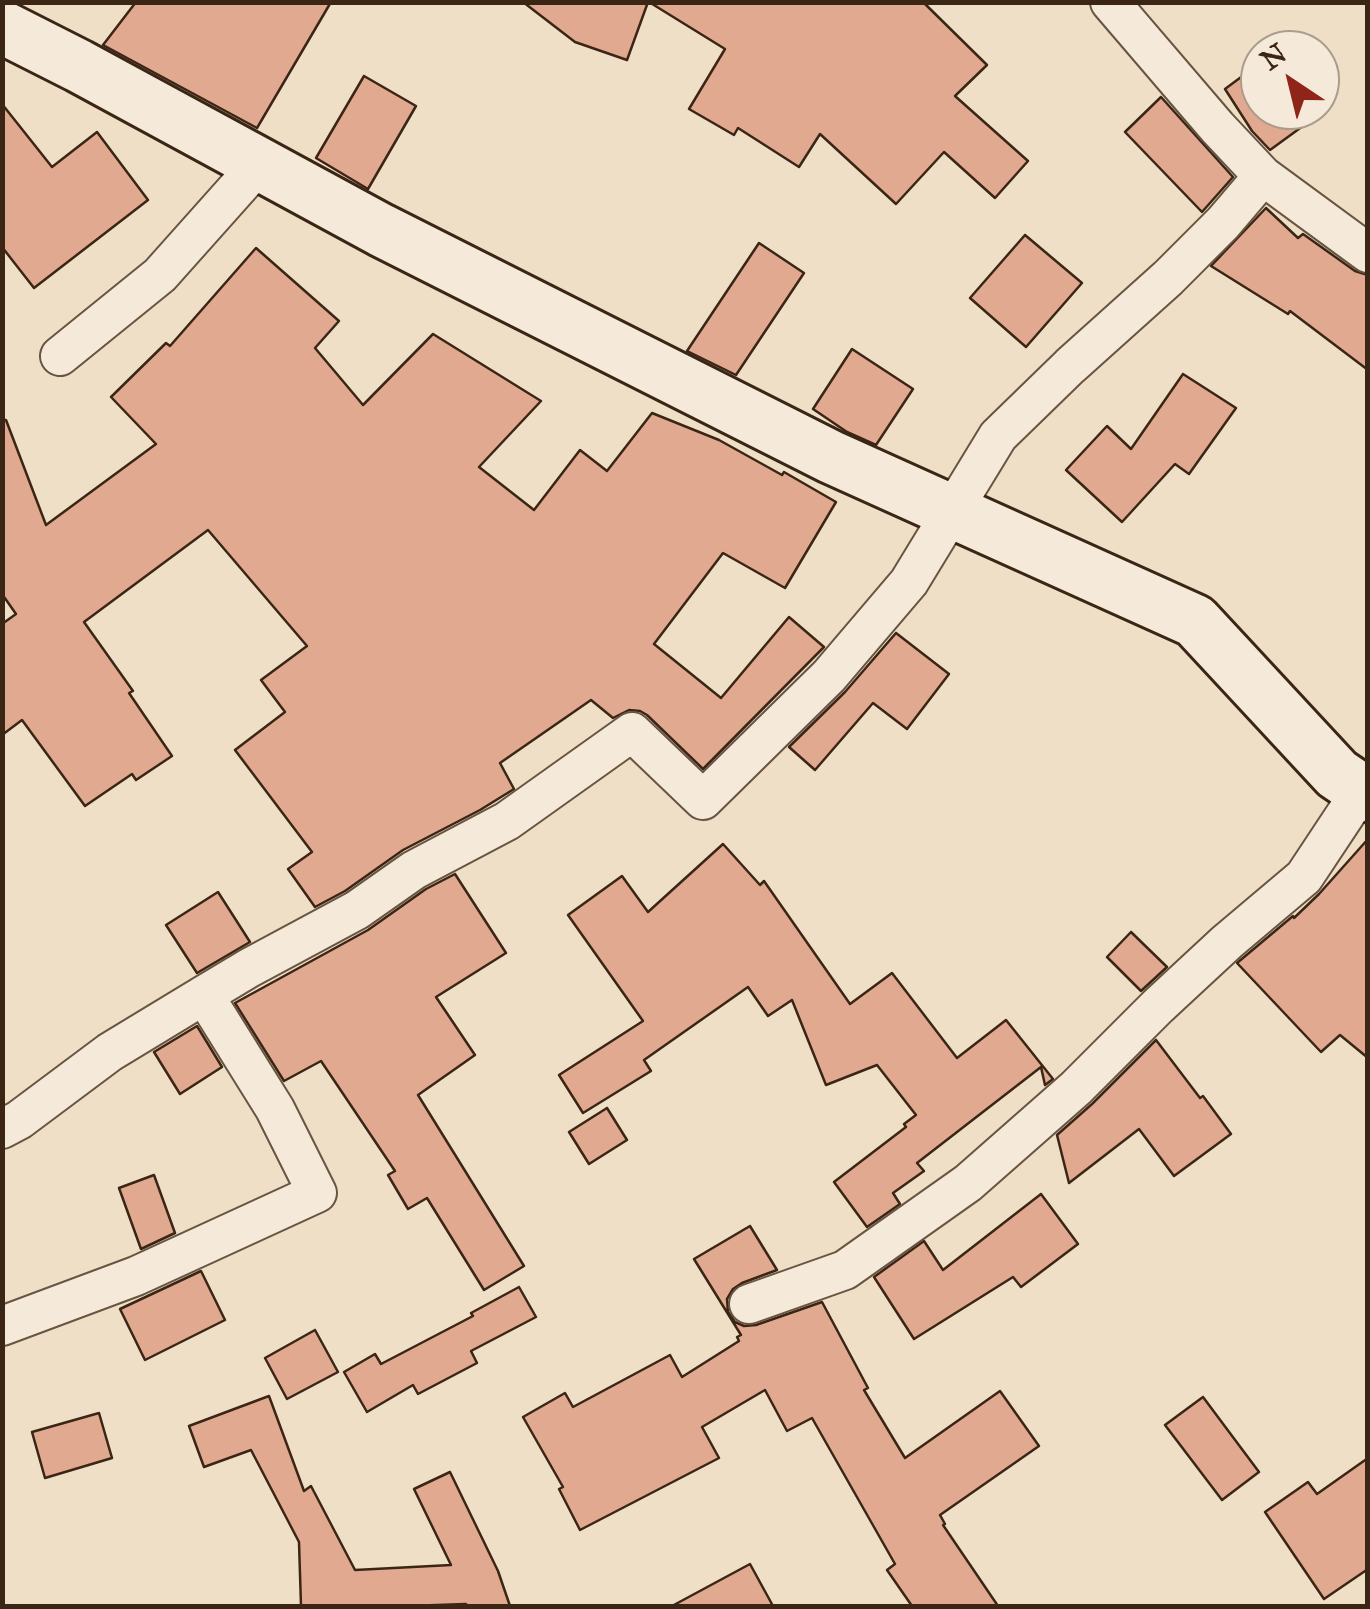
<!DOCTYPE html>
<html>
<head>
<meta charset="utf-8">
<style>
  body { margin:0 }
  #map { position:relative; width:1370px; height:1609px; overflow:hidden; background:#efdfc6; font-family:"IM FELL Great Primer",serif }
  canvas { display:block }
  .frame { position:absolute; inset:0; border:5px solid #3b2615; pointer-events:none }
  .north { position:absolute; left:1240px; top:30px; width:100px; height:100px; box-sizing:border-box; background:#f5eada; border:2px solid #ab9c8b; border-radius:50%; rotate:325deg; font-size:28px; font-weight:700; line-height:40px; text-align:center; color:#3b2615 }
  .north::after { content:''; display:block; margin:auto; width:35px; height:45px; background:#8f2418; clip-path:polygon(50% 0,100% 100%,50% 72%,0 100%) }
</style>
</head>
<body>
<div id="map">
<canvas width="1370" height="1609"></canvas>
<div class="frame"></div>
<div class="north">N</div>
</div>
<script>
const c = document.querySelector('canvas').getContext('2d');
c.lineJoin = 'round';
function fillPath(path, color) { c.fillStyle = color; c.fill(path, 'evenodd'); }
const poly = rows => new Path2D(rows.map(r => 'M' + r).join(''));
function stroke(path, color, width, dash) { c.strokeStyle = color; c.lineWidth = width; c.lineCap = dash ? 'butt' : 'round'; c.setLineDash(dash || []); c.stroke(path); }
const building = poly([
  [136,2,331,2,257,128,103,45,136,2],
  [523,2,648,2,627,60,575,42,523,2],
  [649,2,923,2,987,65,955,96,1028,161,995,198,944,152,896,204,820,134,799,167,738,128,734,135,689,109,725,49,649,2],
  [1260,63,1260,110,1320,110,1320,104,1325,110,1270,150,1252,131,1225,89,1260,63],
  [364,76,416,106,368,189,316,158,364,76],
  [1161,97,1233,177,1202,212,1125,132,1161,97],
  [2,104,52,167,97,132,148,200,34,288,2,247,2,104],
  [1266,208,1298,238,1303,234,1355,271,1368,275,1368,370,1290,311,1288,314,1211,266,1266,208],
  [1025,235,1082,283,1026,347,970,298,1025,235],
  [759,243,804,273,736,375,687,351,759,243],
  [256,248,339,321,315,348,363,405,433,334,541,401,479,467,534,510,580,450,607,471,652,413,719,440,782,475,784,472,836,502,785,588,723,553,654,644,721,698,789,617,824,647,703,769,647,715,640,711,629,710,613,718,591,700,500,763,514,789,480,810,403,850,345,891,315,907,288,869,312,852,235,750,285,712,261,680,307,646,208,530,84,622,133,691,129,693,172,756,136,780,132,774,85,806,22,720,2,735,2,624,16,614,2,594,2,420,6,420,46,525,156,444,111,397,166,343,170,346,256,248],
  [852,349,913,389,876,445,847,432,813,409,852,349],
  [1183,374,1236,408,1189,474,1175,464,1122,522,1066,470,1107,426,1131,449,1183,374],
  [896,633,949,674,907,729,873,703,815,770,789,747,845,692,896,633],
  [1368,839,1368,1058,1340,1035,1321,1052,1237,963,1293,916,1294,918,1319,894,1368,839],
  [723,844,760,885,764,881,850,1004,892,973,957,1058,1006,1020,1053,1079,1045,1085,1041,1067,917,1163,924,1171,893,1193,900,1204,867,1227,834,1182,906,1127,904,1124,916,1115,877,1065,826,1085,792,1000,768,1016,748,987,644,1060,651,1071,583,1113,559,1075,643,1021,568,915,622,876,648,912,723,844],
  [455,874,506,953,436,997,475,1055,418,1095,524,1266,484,1290,427,1198,408,1209,388,1175,395,1171,321,1061,284,1081,235,1003,368,930,426,889,455,874],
  [218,892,250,942,197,973,166,925,218,892],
  [1131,932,1167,967,1141,991,1107,957,1131,932],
  [197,1026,222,1067,180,1094,154,1052,197,1026],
  [1156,1040,1200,1098,1203,1096,1231,1134,1174,1176,1139,1129,1069,1183,1057,1135,1092,1104,1156,1040],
  [607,1108,627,1140,589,1164,569,1132,607,1108],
  [154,1175,175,1233,141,1249,119,1188,154,1175],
  [1041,1194,1078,1244,1021,1287,1013,1277,914,1339,874,1277,924,1241,943,1270,1041,1194],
  [750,1226,777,1270,742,1283,733,1289,727,1299,728,1312,735,1322,744,1326,756,1325,822,1302,868,1388,864,1390,905,1458,1000,1391,1039,1446,940,1515,945,1524,943,1525,998,1606,912,1606,887,1570,895,1564,812,1418,787,1431,765,1390,702,1427,719,1458,580,1530,559,1489,563,1487,523,1417,565,1393,573,1407,670,1355,682,1377,739,1341,737,1337,741,1335,694,1259,750,1226],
  [201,1271,225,1320,145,1360,120,1309,201,1271],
  [519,1287,536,1317,471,1351,477,1363,418,1394,413,1385,367,1412,344,1372,375,1354,381,1364,473,1316,471,1313,519,1287],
  [315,1330,338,1372,287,1399,265,1358,315,1330],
  [269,1396,304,1491,311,1486,355,1570,451,1565,414,1489,450,1472,498,1571,510,1606,467,1606,466,1604,407,1606,301,1606,299,1542,251,1450,204,1467,189,1426,269,1396],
  [1203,1397,1259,1472,1222,1500,1165,1425,1203,1397],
  [99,1413,112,1458,45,1478,32,1432,99,1413],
  [1368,1458,1368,1569,1324,1599,1265,1512,1308,1482,1317,1494,1368,1458],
  [750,1564,773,1606,672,1606,750,1564]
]);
fillPath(building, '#e2a991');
stroke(building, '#3b2615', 2.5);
const street = poly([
  [1110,2,1217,127,1263,176,1368,253],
  [60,356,160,275,259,164],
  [2,1129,19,1120,110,1052,204,995,249,968,357,910,414,870,507,821,632,732,703,800,829,676,909,582,998,436,1070,366,1168,278,1223,223,1263,176],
  [749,1304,845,1270,968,1183,1076,1088,1158,1006,1227,942,1304,877,1361,791,1368,785],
  [2,1326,136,1276,317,1193,275,1109,204,995]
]);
const secondary = poly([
  [2,27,79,66,381,230,831,457,1195,621,1337,774,1368,795]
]);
stroke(street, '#685441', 42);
stroke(secondary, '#3b2615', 58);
stroke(street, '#f5eada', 38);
stroke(secondary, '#f5eada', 52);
</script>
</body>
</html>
